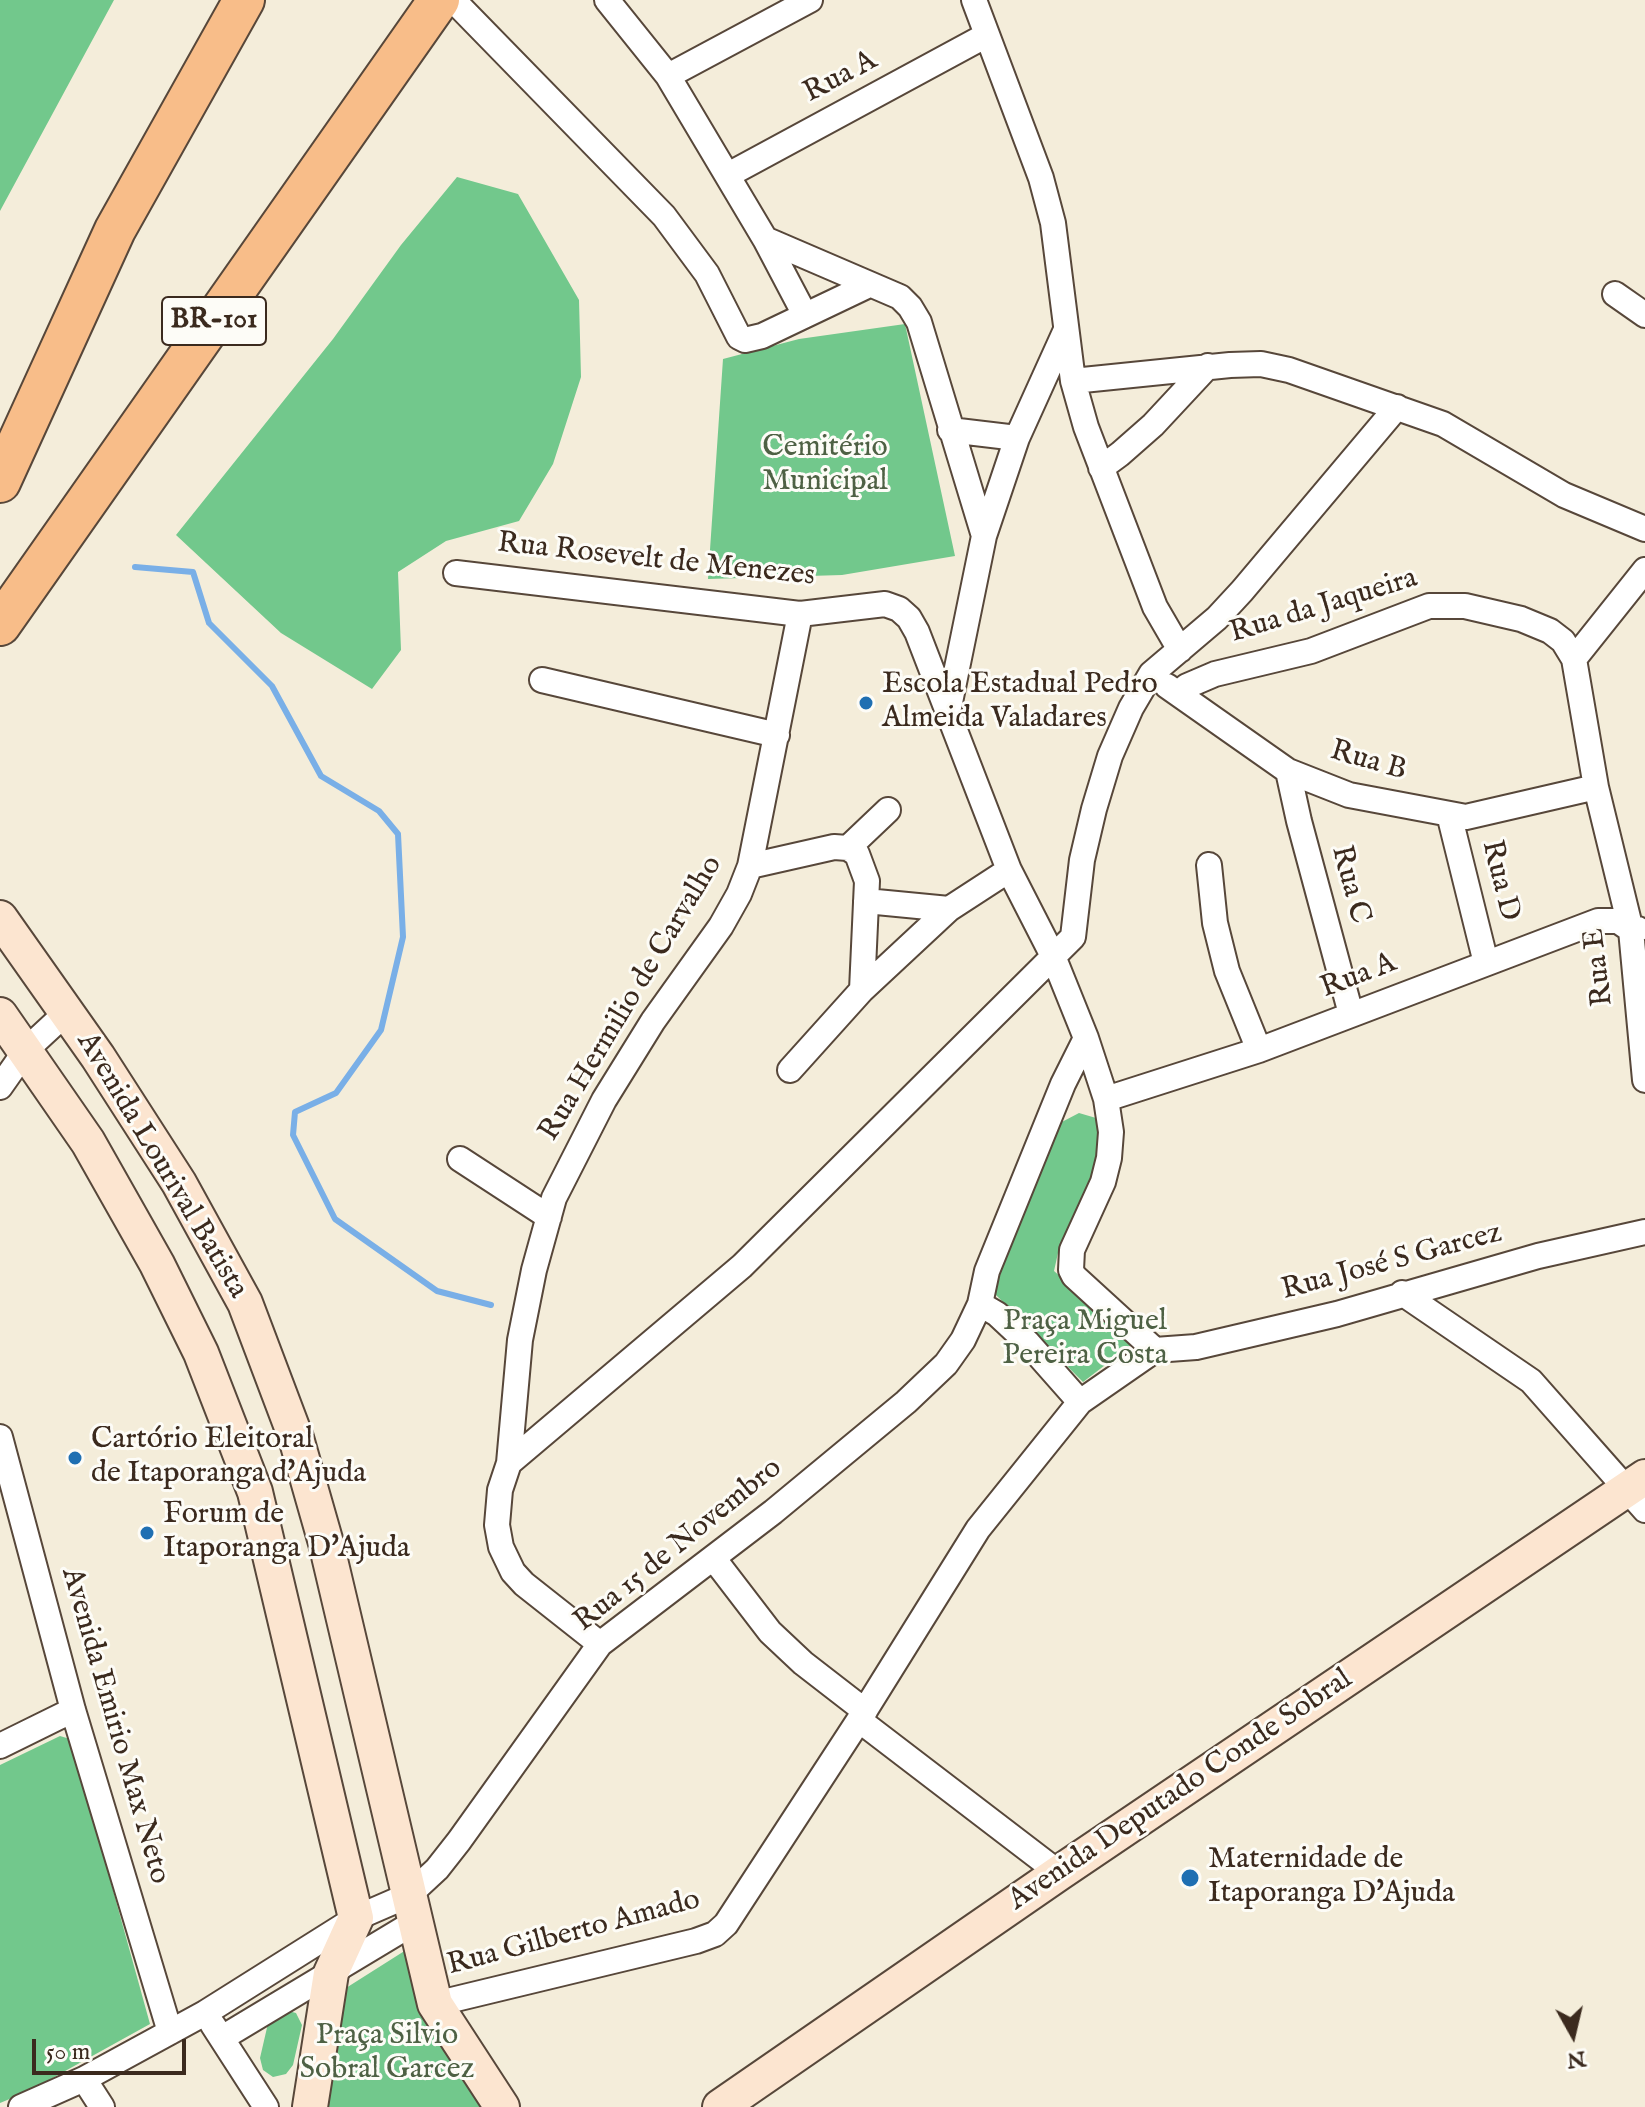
<!DOCTYPE html>
<html>
<head>
<meta charset="utf-8">
<style>
  body { margin:0 }
  #map { position:relative; width:1645px; height:2107px; overflow:hidden; background:#f4edda; font-family:"IM FELL English",serif }
  canvas { display:block }
  .north { position:absolute; left:1533px; top:1995px; width:80px; height:80px; -webkit-text-stroke:6px #fdfcf7; paint-order:stroke; rotate:172deg; font-size:22px; font-weight:700; line-height:32px; text-align:center; color:#3b2a1e }
  .north::after { content:''; display:block; margin:auto; width:28px; height:36px; background:#3b2a1e; clip-path:polygon(50% 0,100% 100%,50% 72%,0 100%) }
  .scale { position:absolute; left:32px; top:2039px; width:154px; height:36px; box-sizing:border-box; border:4px solid #3b2a1e; border-top:0; padding-left:10px; font-size:24px; line-height:28px; white-space:nowrap; color:#3b2a1e; -webkit-text-stroke:6px #fdfcf7; paint-order:stroke }
</style>
</head>
<body>
<div id="map">
<canvas width="1645" height="2107"></canvas>
<div class="north">N</div>
<div class="scale">50 m</div>
</div>
<script>
const c = document.querySelector('canvas').getContext('2d');
c.lineJoin = 'round';
function fillPath(path, color) { c.fillStyle = color; c.fill(path, 'evenodd'); }
const poly = rows => new Path2D(rows.map(r => 'M' + r).join(''));
function stroke(path, color, width, dash) { c.strokeStyle = color; c.lineWidth = width; c.lineCap = dash ? 'butt' : 'round'; c.setLineDash(dash || []); c.stroke(path); }
function drawText(font, color, halo, rows, align = 'center') {
  c.font = font + ' "IM FELL English",serif'; c.lineWidth = 6; c.setLineDash([]); c.textBaseline = 'middle'; c.strokeStyle = halo; c.fillStyle = color; for (const [text, x, y, turn = 0] of rows) {
    c.save(); c.translate(x, y); c.rotate((+turn || 0) * Math.PI / 180); c.textAlign = isNaN(turn) ? turn : align; if (halo) c.strokeText(text, 0, 0); c.fillText(text, 0, 0); c.restore();
  }
}
fillPath(poly([
  [0,0,114,0,0,211],
  [457,177,518,194,579,300,581,377,553,464,519,521,446,541,398,572,401,650,372,689,281,633,176,535,333,339,401,245],
  [905,324,955,556,842,575,708,579,723,359,799,339],
  [1079,1113,1096,1118,1101,1135,1095,1170,1058,1253,1054,1271,1130,1337,1130,1346,1083,1382,995,1294,989,1282,1058,1124],
  [60,1736,70,1739,82,1778,150,2024,29,2091,0,2103,0,1765],
  [406,1950,485,2107,326,2107,346,1988],
  [281,2009,296,2013,302,2025,293,2065,286,2074,273,2077,263,2070,260,2058,269,2019]
]), '#72c88c');
stroke(poly([
  [135,567,193,572,209,623,272,686,321,776,379,811,398,834,403,937,381,1030,336,1093,295,1112,293,1135,335,1219,437,1291,491,1305]
]), '#79afe7', 6);
const minor = poly([
  [607,0,668,76,765,239,900,297,910,307,919,322,984,536],
  [974,0,1041,178,1053,223,1073,381,1086,427,1155,607,1180,650],
  [459,6,664,216,707,274,739,337,745,340,762,336,869,285],
  [668,76,810,0],
  [728,175,985,36],
  [765,239,805,315],
  [1615,294,1645,315],
  [1073,381,1230,365,1261,364,1289,370,1443,424,1564,495,1645,529],
  [950,430,1017,438],
  [1101,468,1120,454,1153,425,1208,366],
  [456,573,800,614,885,604,899,609,909,618,917,632,1009,870,1053,956,1086,1038,1106,1099,1111,1132,1109,1158,1103,1182,1072,1250,1071,1270,1074,1276,1155,1350],
  [1574,659,1645,570],
  [542,680,777,735],
  [1167,686,1288,771,1349,795,1466,817,1596,787],
  [1178,693,1187,686,1215,674,1311,651,1429,606,1465,606,1521,619,1550,631,1563,641,1574,659,1596,787,1631,930,1645,1080],
  [948,712,984,536,1017,438,1065,332],
  [1288,771,1299,821,1351,1014],
  [1449,814,1486,963],
  [848,848,888,810],
  [1209,865,1215,923,1227,971,1259,1050],
  [750,866,834,847,848,848,857,854,867,881,862,990],
  [866,901,949,909],
  [790,1070,862,990,949,909,1009,870],
  [0,1087,26,1050,67,1012],
  [1106,1099,1259,1050,1598,921,1618,921,1631,930,1638,929],
  [460,1159,549,1217],
  [1402,1293,1531,1381,1645,1510],
  [980,1304,997,1314,1027,1342,1080,1402],
  [0,1437,73,1710,170,2032],
  [509,1463,742,1266,1073,937,1082,860,1094,809,1110,756,1131,708,1151,674,1217,618,1242,591,1397,407],
  [714,1559,770,1632,803,1663,865,1711],
  [600,1644,524,1584,513,1572,501,1547,497,1525,500,1490,509,1463,520,1340,534,1270,554,1198,604,1100,653,1021,721,926,739,894,750,866,800,614],
  [859,1720,1059,1873],
  [0,1746,73,1710],
  [435,2004,696,1941,715,1934,726,1924,859,1720,978,1529,1080,1402,1155,1350,1196,1347,1273,1329,1337,1314,1538,1256,1645,1232],
  [213,2025,266,2107],
  [222,2038,415,1922],
  [84,2079,102,2107],
  [21,2107,84,2079,205,2013,356,1918,409,1895,437,1869,459,1841,600,1644,773,1512,906,1402,946,1364,963,1340,980,1304,987,1271,1063,1084,1086,1038]
]);
const secondary = poly([
  [0,918,98,1057,179,1183,245,1303,296,1438,326,1543,435,2004,502,2107],
  [0,1015,88,1142,157,1264,201,1353,255,1492,356,1918,331,1973,310,2107],
  [720,2107,1059,1873,1645,1477]
]);
const trunk = poly([
  [0,482,115,230,244,0],
  [0,625,439,0]
]);
stroke(minor, '#57473a', 28);
stroke(secondary, '#57473a', 38);
stroke(trunk, '#57473a', 44);
stroke(minor, '#fff', 24);
stroke(secondary, '#fce5d0', 34);
stroke(trunk, '#f8bd89', 40);
for (const [x, y, r, color] of [
  [866,703,8,"#1f6fb2"],
  [75,1458,8,"#1f6fb2"],
  [147,1533,8,"#1f6fb2"],
  [1190,1878,10,"#1f6fb2"]
]) { const dot = new Path2D(); dot.arc(x, y, r, 0, 2 * Math.PI); c.fillStyle = color; c.fill(dot); stroke(dot, '#fdfcf7', 3); }
for (const [x, y, w] of [
  [214,321,104]
]) { const box = new Path2D(); box.roundRect(x - w / 2, y - 24, w, 48, 6); c.fillStyle = '#fdfcf7'; c.fill(box); stroke(box, '#3b2a1e', 2); }
drawText('bold 28px', '#3b2a1e', null, [
  ["BR-101",214,321]
]);
drawText('30px', '#3b2a1e', '#fdfcf7', [
  ["Rua A",841,78,-28],
  ["Rua Rosevelt de Menezes",656,561,6],
  ["Rua da Jaqueira",1324,607,-17],
  ["Rua B",1368,762,16],
  ["Rua D",1499,881,76],
  ["Rua C",1349,885,75],
  ["Rua E",1600,967,-97],
  ["Rua A",1359,977,-21],
  ["Rua Hermilio de Carvalho",632,999,-59],
  ["Avenida Lourival Batista",161,1166,59],
  ["Rua José S Garcez",1392,1263,-15],
  ["Rua 15 de Novembro",679,1546,-39],
  ["Avenida Emirio Max Neto",114,1726,74],
  ["Avenida Deputado Conde Sobral",1181,1791,-34],
  ["Rua Gilberto Amado",574,1934,-15]
]);
drawText('30px', '#4e6144', '#fdfcf7', [
  ["Cemitério",825,449],
  ["Municipal",825,483],
  ["Praça Miguel",1085,1323],
  ["Pereira Costa",1085,1357],
  ["Praça Silvio",387,2037],
  ["Sobral Garcez",387,2071]
]);
drawText('30px', '#3b2a1e', '#fdfcf7', [
  ["Escola Estadual Pedro",882,686],
  ["Almeida Valadares",882,720],
  ["Cartório Eleitoral",91,1441],
  ["de Itaporanga d'Ajuda",91,1475],
  ["Forum de",163,1516],
  ["Itaporanga D'Ajuda",163,1550],
  ["Maternidade de",1208,1861],
  ["Itaporanga D'Ajuda",1208,1895]
], 'left');
</script>
</body>
</html>
